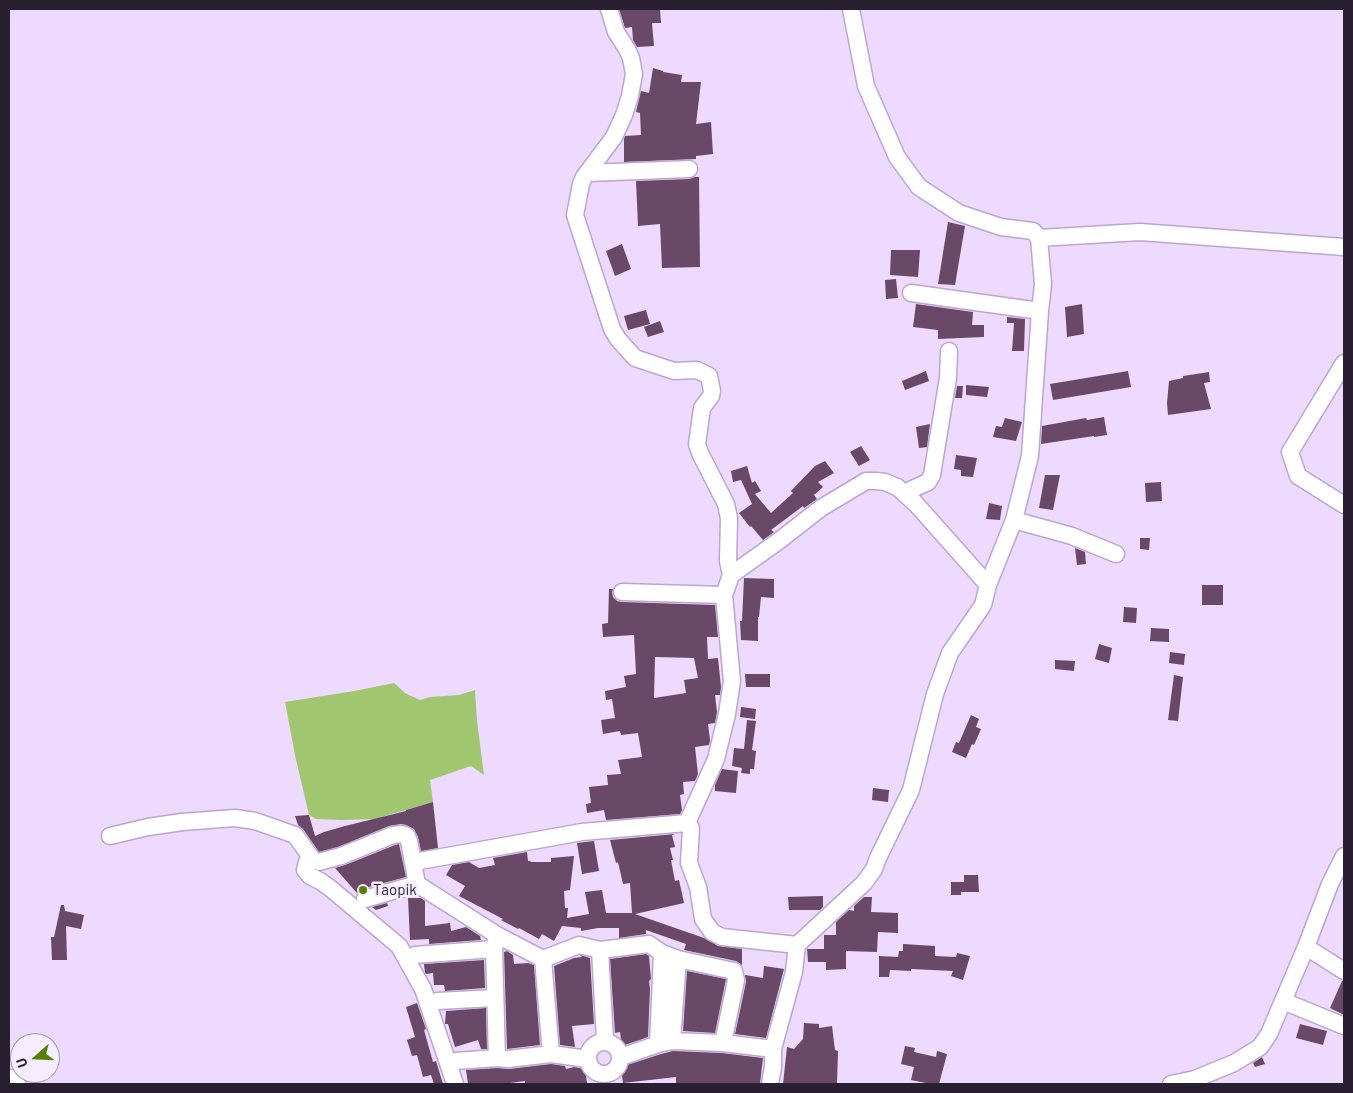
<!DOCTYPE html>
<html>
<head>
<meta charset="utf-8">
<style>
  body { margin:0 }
  #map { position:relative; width:1353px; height:1093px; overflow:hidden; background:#eddafe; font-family:Barlow,sans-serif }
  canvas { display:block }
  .frame { position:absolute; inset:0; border:10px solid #281f30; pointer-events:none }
  .north { position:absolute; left:10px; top:1033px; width:50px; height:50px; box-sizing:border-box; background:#f5ecfe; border:1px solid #a39aac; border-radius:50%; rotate:250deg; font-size:14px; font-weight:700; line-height:20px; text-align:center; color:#281f30 }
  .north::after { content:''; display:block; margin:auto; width:18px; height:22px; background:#578104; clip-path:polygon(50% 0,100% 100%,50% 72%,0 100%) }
</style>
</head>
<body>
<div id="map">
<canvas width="1353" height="1093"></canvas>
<div class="frame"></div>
<div class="north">U</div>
</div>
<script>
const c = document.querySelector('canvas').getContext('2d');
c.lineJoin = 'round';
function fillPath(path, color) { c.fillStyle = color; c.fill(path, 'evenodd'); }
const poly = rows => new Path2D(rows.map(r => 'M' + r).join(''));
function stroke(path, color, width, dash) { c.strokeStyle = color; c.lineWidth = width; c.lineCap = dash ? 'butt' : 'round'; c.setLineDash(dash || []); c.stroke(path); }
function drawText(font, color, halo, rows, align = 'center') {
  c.font = font + ' Barlow,sans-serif'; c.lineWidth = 5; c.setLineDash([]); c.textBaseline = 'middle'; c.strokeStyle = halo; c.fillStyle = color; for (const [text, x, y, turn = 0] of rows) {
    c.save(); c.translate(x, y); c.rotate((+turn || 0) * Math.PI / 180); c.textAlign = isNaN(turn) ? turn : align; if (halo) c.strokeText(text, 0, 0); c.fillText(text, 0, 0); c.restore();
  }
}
fillPath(poly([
  [394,683,405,693,420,700,430,697,459,695,475,690,477,721,484,775,471,766,430,780,433,802,374,819,341,820,316,819,309,815,295,755,285,702,354,691]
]), '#a0c770');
fillPath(poly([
  [619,9,660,9,661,23,652,23,654,46,637,47,633,40,632,27,625,28],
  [653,68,663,71,663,72,682,75,681,82,701,82,696,124,711,122,713,154,696,156,696,159,624,162,624,139,625,136,641,135,640,113,636,112,641,91,649,93],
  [695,177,699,177,700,267,662,268,660,224,638,226,636,181,689,179],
  [948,222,965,226,955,285,938,284],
  [622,244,631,269,615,276,606,251],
  [891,250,920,250,918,277,890,275],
  [896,279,898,298,886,299,885,280],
  [916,304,973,312,972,325,984,325,984,337,938,339,938,330,913,327],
  [1082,304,1084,334,1067,337,1065,307],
  [646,310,650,324,628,330,624,316],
  [1007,317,1025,319,1024,351,1012,351,1014,323,1007,323],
  [660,321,664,332,648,337,644,327],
  [926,371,929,381,905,390,902,381],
  [1128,371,1131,387,1053,400,1050,384],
  [1209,372,1210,382,1204,383,1211,409,1168,415,1167,403,1169,381,1183,378,1183,376],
  [966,385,989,387,987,397,966,395],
  [957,386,963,386,962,398,955,398],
  [1104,417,1107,435,1094,437,1094,436,1041,444,1042,426,1086,418,1087,420],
  [1005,418,1022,422,1016,441,993,437,996,426,1002,427],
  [930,424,927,447,919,448,916,427],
  [861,446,870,460,859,466,850,452],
  [956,455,977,458,973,477,961,476,961,470,954,469],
  [825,461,834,473,818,482,823,487,814,495,817,499,804,508,803,506,771,530,774,532,763,540,751,526,750,527,739,513,752,504,741,480,733,482,731,471,747,466,752,483,755,481,761,491,755,494,771,513,793,493,791,491,815,466],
  [1045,475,1060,475,1053,510,1039,508],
  [1161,482,1162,501,1146,502,1145,483],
  [989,503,1002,506,1000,520,986,519],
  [1140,538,1150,538,1149,550,1140,549],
  [1075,548,1085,552,1086,564,1077,565],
  [744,578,774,579,774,598,761,597,759,617,758,617,758,641,741,640,740,621,742,621],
  [1202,585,1223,585,1223,605,1202,605],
  [609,589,613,589,612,592,613,597,617,601,622,602,715,605,718,637,707,637,708,659,718,658,721,687,720,695,715,695,717,712,715,723,708,724,710,740,709,745,695,747,698,774,695,781,683,782,684,794,680,795,682,810,680,814,606,820,604,810,587,813,586,804,591,803,589,787,608,785,607,775,621,774,618,760,642,757,638,733,621,735,620,731,603,734,601,720,615,718,612,699,606,700,605,691,626,687,624,676,636,674,634,635,603,637,602,624,608,623],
  [655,657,694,658,698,678,684,680,686,693,654,698],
  [1124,607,1137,608,1136,623,1123,622],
  [1151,628,1169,629,1169,642,1150,641],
  [1099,644,1112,648,1109,663,1095,659],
  [1170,652,1185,654,1184,665,1169,663],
  [1055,660,1075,661,1074,671,1055,669],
  [745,674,770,674,770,687,746,687],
  [1174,675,1183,677,1178,721,1168,720],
  [741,707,756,709,755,719,740,717],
  [971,715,979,719,976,727,981,729,974,745,972,744,966,758,952,752,956,742,959,743],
  [747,720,756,721,752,750,756,751,754,769,750,769,750,774,741,773,742,768,732,766,734,748,744,749],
  [722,769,738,771,736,793,715,791,715,785],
  [873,788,889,790,888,802,872,800],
  [433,802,438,848,421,851,418,837,414,829,406,825,401,824,389,826,338,847,319,852,303,829,298,825,295,816,309,815,315,836,324,832,345,826,406,811,406,810],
  [675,834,672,835,675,847,670,848,673,860,671,860,675,881,679,880,684,903,635,914,704,938,718,946,742,949,742,965,736,961,684,950,686,944,646,930,646,934,619,938,619,928,598,928,581,931,581,928,562,926,554,941,542,934,539,939,519,928,518,929,501,920,503,919,459,896,465,886,446,875,452,865,469,862,479,868,495,865,493,858,527,852,528,861,530,861,531,862,551,862,551,858,574,856,570,890,564,891,565,908,568,908,567,918,589,914,585,892,602,890,606,913,632,913,630,883,623,884,618,862,616,863,610,840],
  [594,841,599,871,582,874,577,843],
  [399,844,406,877,362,889,357,893,335,868,345,865,395,845],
  [964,875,978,875,979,892,961,892,961,895,951,895,951,882,964,882],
  [823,896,823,907,820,910,789,910,788,897],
  [864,897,872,897,871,912,898,913,898,933,878,932,877,952,846,951,846,969,826,970,826,962,808,962,807,949,824,949,824,935,836,935,836,922,849,910,854,911,854,906],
  [408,898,421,898,425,901,425,926,450,923,451,931,466,927,480,936,481,940,429,944,429,939,410,940],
  [387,903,388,906,376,910,372,907],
  [61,905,64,905,65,911,84,915,81,929,66,926,67,960,52,960,51,937,54,937],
  [903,944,935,946,935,956,956,957,957,953,970,956,963,980,951,976,953,971,911,969,911,971,890,970,889,977,879,977,879,956,898,957,899,951,903,951],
  [507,951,513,955,514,964,528,963,534,965,540,1045,507,1049,504,952],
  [646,954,649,956,651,979,649,981,650,989,648,1037,622,1046,620,1032,615,1033,610,959],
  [580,955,590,958,594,1024,572,1026,575,1047,560,1045,554,966,574,958,582,957],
  [484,960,485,988,445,991,444,985,434,985,433,973,426,974,425,973,424,964],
  [764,966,784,969,766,1038,735,1034,746,982,745,975,763,978],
  [687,971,726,979,715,1033,683,1031],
  [1342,981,1344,981,1344,1015,1330,1008],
  [417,1003,426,1029,424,1030,433,1062,436,1061,443,1084,434,1084,431,1075,423,1077,417,1055,412,1056,407,1040,415,1037,406,1007],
  [486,1008,487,1049,481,1049,478,1040,455,1047,448,1024,445,1024,446,1011],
  [804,1023,819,1024,819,1028,832,1026,835,1050,838,1051,837,1084,783,1084,787,1047,794,1049,803,1039],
  [1300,1024,1327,1031,1323,1045,1296,1038],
  [905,1046,915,1048,914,1052,936,1057,937,1051,947,1054,939,1084,931,1084,911,1080,914,1067,901,1064],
  [673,1051,722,1053,763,1058,760,1084,676,1084,676,1077,623,1083,621,1067,661,1054],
  [1262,1057,1265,1064,1255,1067,1253,1063],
  [551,1064,565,1066,566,1069,574,1067,585,1069,587,1083,576,1084,525,1084,525,1081,502,1084,468,1084,466,1070,497,1068,509,1069]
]), '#6a4868');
const minor = poly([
  [609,9,616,32,627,49,631,58,634,74,630,96,624,115,614,137,584,177,581,184,575,215,612,329,618,339,635,358,674,371,697,370,709,376,712,391,711,396,702,408,697,444,700,453,726,504,729,518,728,561,731,575],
  [588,173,689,169],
  [1039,238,1140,232,1344,247],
  [911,293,1040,311],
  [1344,363,1290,452,1298,476,1344,505],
  [904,493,928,482,932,475,948,378,949,351],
  [1014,520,1072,536,1116,554],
  [622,592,724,595],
  [110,836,148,827,182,822,235,818,255,821,295,835,313,860,319,862,341,856,393,835,402,834,407,836,409,841,417,884],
  [313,860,307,862,305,870,310,876,320,881,330,888,399,946,423,989,455,1084],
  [414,862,582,832,687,823],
  [365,899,417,884,497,935,494,949,497,1058,508,1059,551,1054,588,1059],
  [497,935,543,959,551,1054],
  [797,945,722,937,712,932,703,919,698,887,689,863,691,828,687,823,716,759,727,714,732,681,724,595,731,575,780,540,821,508,866,481,876,481,885,482,897,487,904,493,916,504,988,585],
  [1306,947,1330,884,1344,856],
  [600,950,605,1041],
  [415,955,494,949],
  [543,959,579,945,600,950,649,944,662,953,678,959,734,971,736,980,723,1043],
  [437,1001,495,998],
  [1283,1001,1344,1026],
  [672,1041,678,959],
  '588 1058a16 16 0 1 1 32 0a16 16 0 1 1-32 0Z',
  [658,1044,662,953],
  [621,1057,658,1044,672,1041,723,1043,773,1049],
  [455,1061,497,1058],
  [770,1084,773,1067,773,1049,794,972,797,945,864,883,874,869,878,858,911,790,935,694,950,653,983,605,988,585,1014,520,1030,456,1040,311,1043,284,1039,238,1033,231,1001,227,959,213,919,187,897,157,866,86,851,9],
  [1171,1084,1195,1079,1234,1063,1260,1047,1269,1034,1306,947,1344,971]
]);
const highway = poly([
  [9,1082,13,1084]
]);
stroke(minor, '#bca5d0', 19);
stroke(highway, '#bca5d0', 28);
stroke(minor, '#fff', 16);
stroke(highway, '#fff', 25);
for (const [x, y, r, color] of [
  [363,890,5,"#578104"]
]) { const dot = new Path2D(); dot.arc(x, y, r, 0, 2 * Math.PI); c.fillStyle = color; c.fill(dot); stroke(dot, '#f5ecfe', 2); }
drawText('15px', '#281f30', '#f5ecfe', [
  ["Taopik",373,890]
], 'left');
</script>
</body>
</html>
